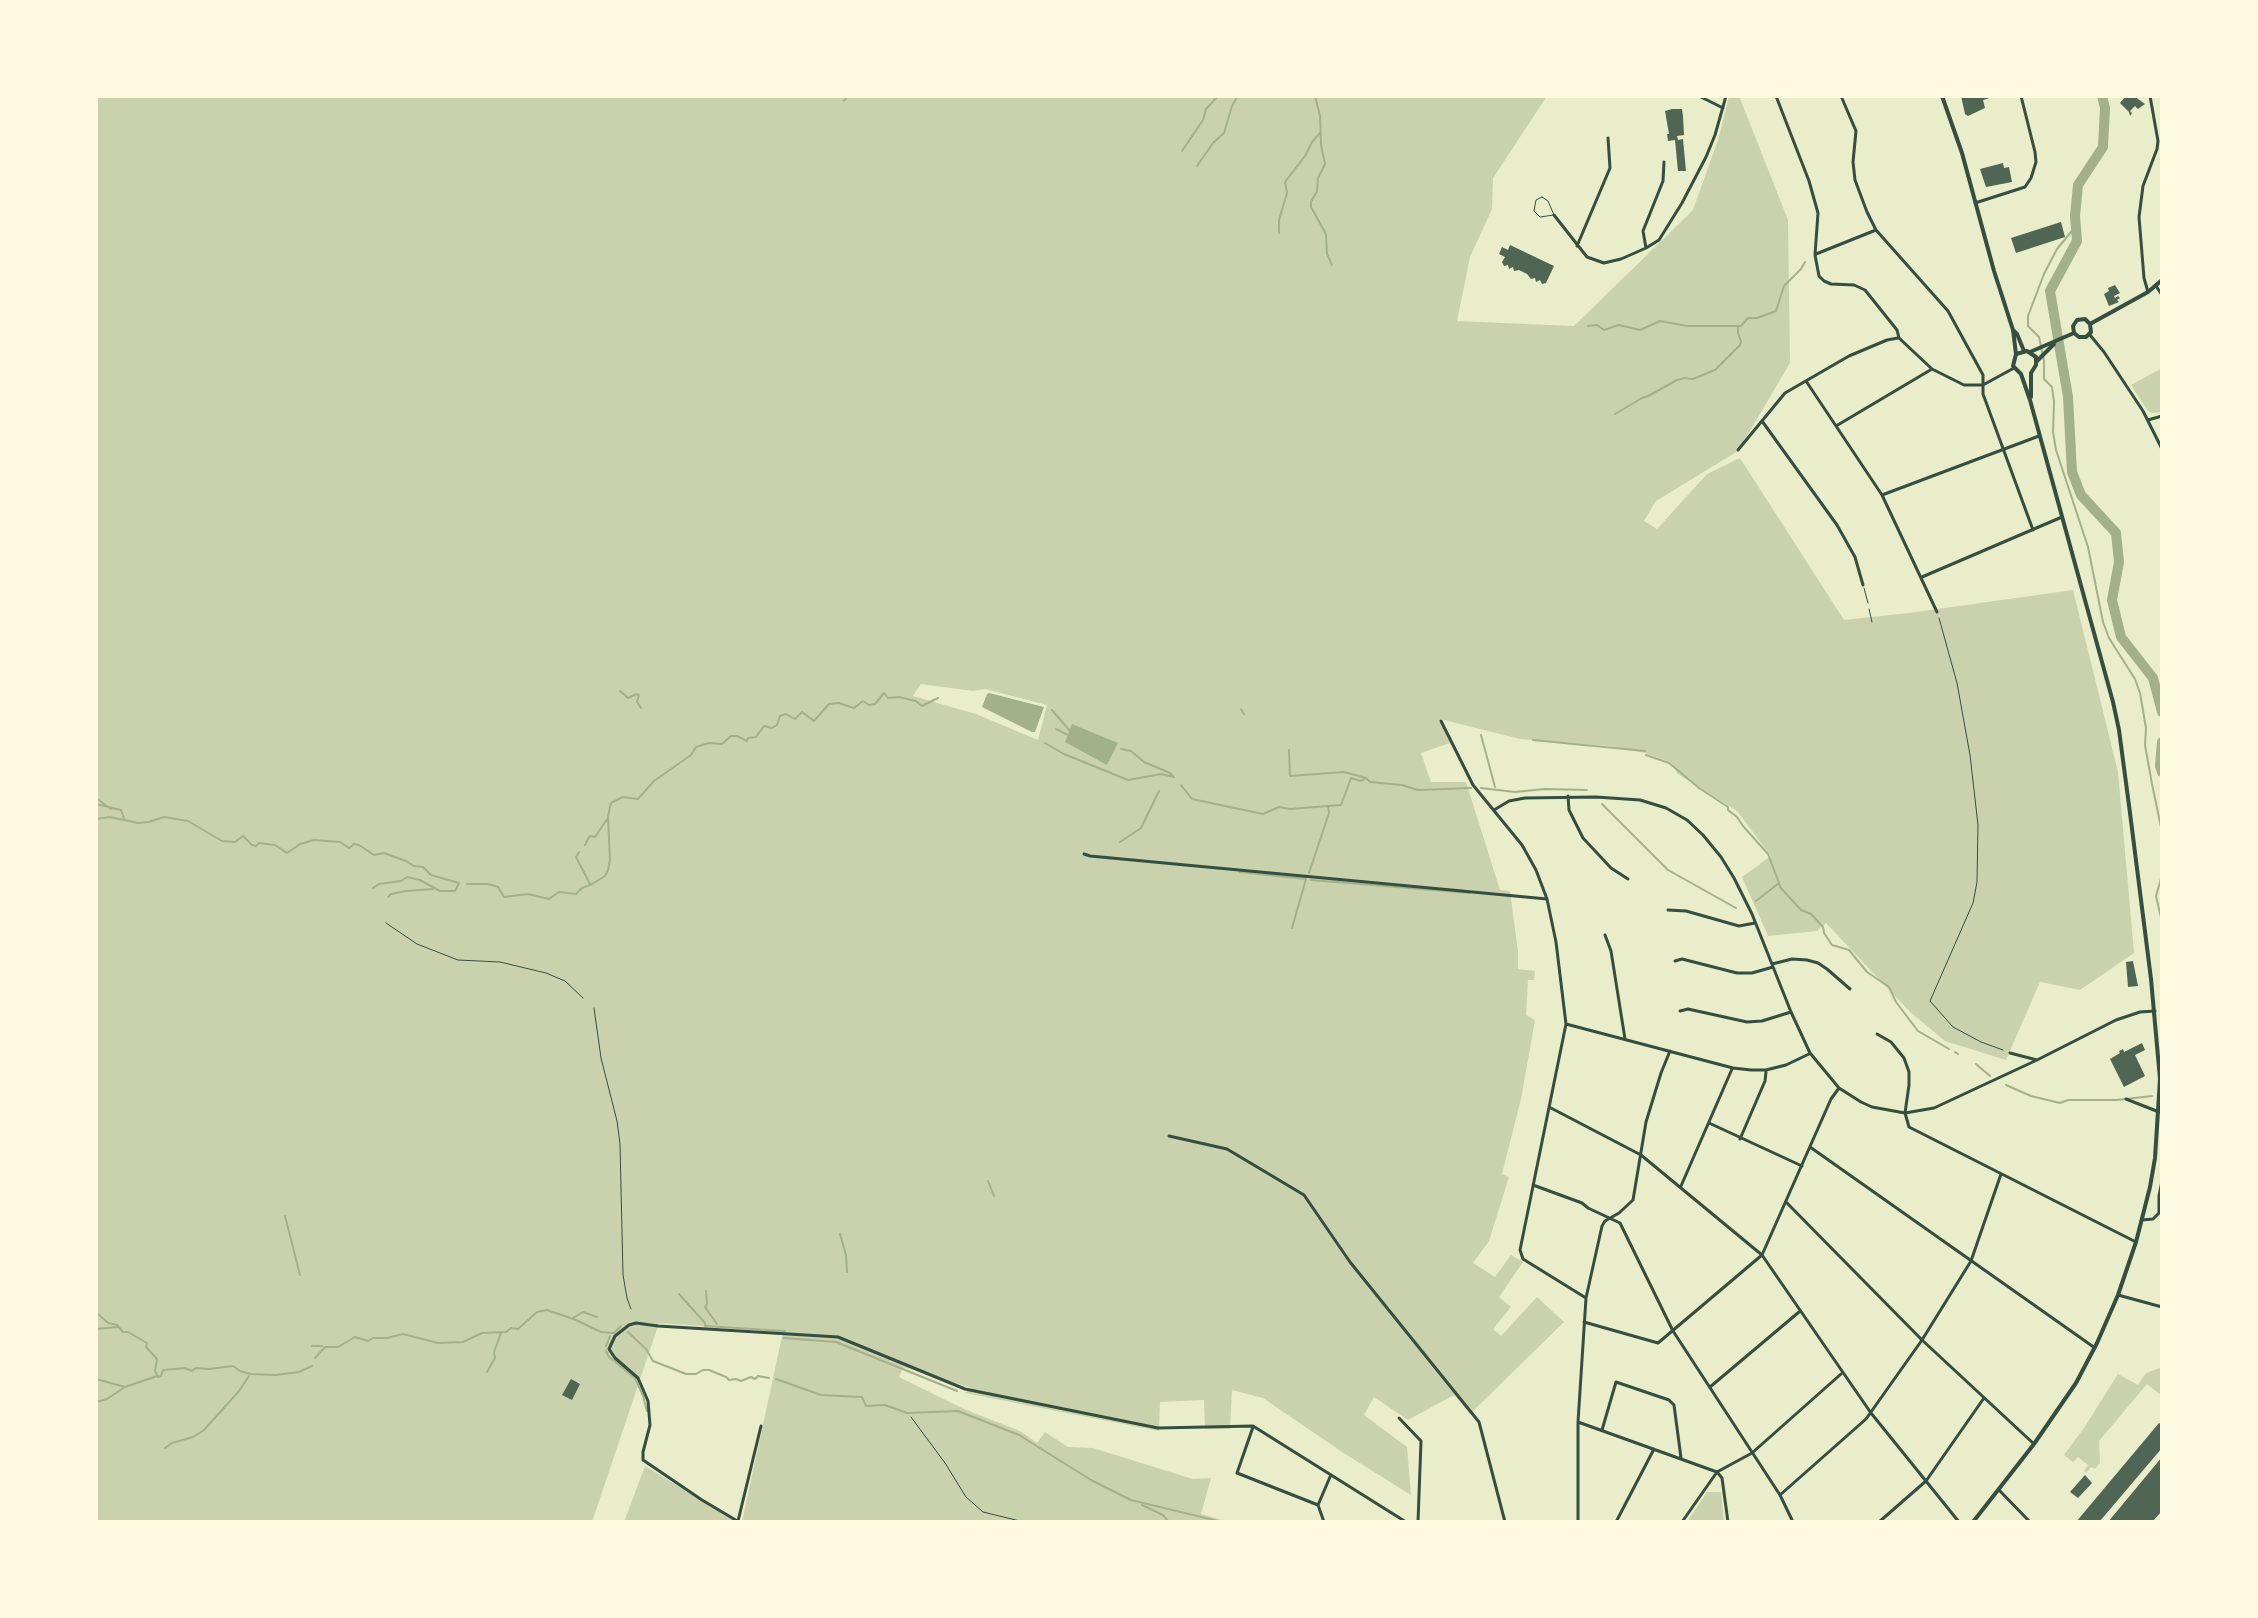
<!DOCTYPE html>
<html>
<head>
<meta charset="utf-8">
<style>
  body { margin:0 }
  #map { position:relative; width:2258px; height:1618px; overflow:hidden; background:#e9edc9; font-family:"Fira Sans",sans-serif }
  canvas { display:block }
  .frame { position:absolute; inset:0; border:98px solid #fefae0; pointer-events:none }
</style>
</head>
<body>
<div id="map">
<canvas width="2258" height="1618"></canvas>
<div class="frame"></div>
</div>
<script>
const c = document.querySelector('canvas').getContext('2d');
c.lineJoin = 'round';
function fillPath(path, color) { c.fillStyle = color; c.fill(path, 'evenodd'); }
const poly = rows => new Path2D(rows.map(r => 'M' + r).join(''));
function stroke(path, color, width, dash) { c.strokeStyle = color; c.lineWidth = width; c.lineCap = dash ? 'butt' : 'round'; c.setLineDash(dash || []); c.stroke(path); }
fillPath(poly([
  [96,96,1547,96,1493,178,1492,209,1470,257,1457,321,1574,326,1693,210,1719,137,1729,96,1739,96,1788,220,1790,363,1738,451,1656,501,1644,521,1657,529,1707,474,1740,458,1844,620,1909,613,2073,590,2118,772,2134,953,2080,990,2040,982,2006,1060,1945,1041,1909,1011,1826,923,1817,931,1768,936,1742,877,1771,856,1737,811,1678,774,1670,762,1645,753,1610,746,1520,739,1440,719,1450,743,1421,753,1431,782,1466,782,1500,890,1510,891,1518,952,1518,969,1535,971,1534,980,1528,980,1526,1015,1535,1020,1521,1099,1502,1174,1509,1177,1489,1241,1473,1263,1495,1277,1511,1255,1523,1262,1499,1297,1511,1307,1493,1329,1501,1336,1537,1297,1564,1322,1470,1414,1454,1395,1408,1420,1374,1397,1364,1415,1407,1447,1411,1495,1342,1452,1263,1398,1232,1390,1230,1429,1205,1429,1204,1400,1160,1402,1159,1431,965,1393,971,1388,903,1367,899,1377,964,1409,1020,1431,1037,1443,1045,1432,1068,1447,1093,1448,1193,1479,1211,1478,1201,1514,1229,1522,742,1522,783,1332,659,1323,592,1522,96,1522],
  [921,684,973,691,985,689,1047,705,1038,740,976,714,913,696],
  [2162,368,2162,412,2153,413,2148,411,2131,385],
  [2162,1367,2162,1396,2147,1384,2099,1441,2100,1463,2095,1469,2091,1467,2086,1473,2084,1471,2088,1465,2078,1457,2073,1462,2064,1455,2084,1428,2118,1374,2138,1385,2146,1373],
  [645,1466,737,1522,624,1522],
  [1707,1492,1721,1492,1724,1522,1687,1522]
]), '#cad2ad');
fillPath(poly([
  [989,693,1044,707,1035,732,1032,732,982,707,987,694],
  [1072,724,1118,743,1107,765,1065,742]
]), '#a3b18a');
stroke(poly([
  [1315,96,1320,116,1321,145,1325,164,1318,178,1317,191,1311,202,1311,207,1326,234,1327,254,1332,265],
  [844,101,848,96],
  [1182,151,1203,120,1206,109,1218,96],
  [1197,166,1213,143,1224,133,1232,106,1238,96],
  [2076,226,2057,249,2044,274,2028,316,2028,326,2039,337,2044,361,2044,379,2052,387,2054,402,2053,432,2056,450,2088,547,2103,622,2109,638,2135,679,2140,693,2146,728,2145,745,2152,784,2162,832],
  [1279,233,1279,220,1287,193,1285,182,1305,156,1312,142,1320,133],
  [1588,326,1597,325,1604,330,1619,325,1640,330,1660,321,1687,326,1741,326,1748,318,1757,318,1776,311,1784,286,1801,269,1805,262],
  [1615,414,1642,398,1648,396,1677,380,1685,378,1693,379,1715,370,1740,345,1741,341,1738,333,1738,326],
  [620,691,628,698,636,694,639,695,637,702,641,708],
  [1241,709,1244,714],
  [1052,710,1070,731],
  [1056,729,1068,735],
  [1481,735,1495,787],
  [1533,740,1645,751],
  [1045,743,1064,754,1128,780,1161,774,1174,777],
  [1121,749,1131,751,1144,762,1170,773,1173,776],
  [1289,750,1290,776,1344,772,1366,778],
  [1646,755,1669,763,1699,788,1728,807,1728,810,1737,817,1743,826,1768,854,1779,883],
  [1181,785,1192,799,1263,814,1279,807,1290,809,1341,805,1351,778,1361,781,1366,778,1370,782,1402,785,1418,790,1471,788],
  [1481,788,1515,792,1545,789,1587,790],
  [96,798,111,809],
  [96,804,121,810,124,818],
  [1602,804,1668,870,1736,908],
  [96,819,110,817,138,823,149,822,164,817,188,821,222,841,235,842,243,836,252,845,256,846,259,843,275,845,287,853,300,844,314,840,340,842,349,848,354,844,359,845,374,855,384,853,406,861,414,866,423,867,431,875,459,883,455,891,440,891,420,880,407,877,401,881,379,884,373,888],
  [1120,842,1141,828,1159,791],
  [585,845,588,839,590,836,595,837,608,818],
  [579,852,576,857,590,884],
  [1240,872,1306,879,1292,928],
  [1309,873,1329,813,1328,806],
  [2162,875,2156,896,2162,922],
  [1311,880,1470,893],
  [467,884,488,884,498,887,504,897,528,894,549,899,559,892,576,894,582,888,592,884,605,876,608,870,610,860,608,816,611,803,623,797,638,799,654,781,691,755,696,747,709,743,722,744,731,736,737,736,747,741,748,738,756,737,764,726,772,728,777,725,780,716,786,714,795,719,802,712,814,721,829,704,839,703,854,708,863,701,869,705,875,704,884,693,888,698,899,697,916,701,922,706,938,698],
  [388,897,391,894,406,891,433,889],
  [1756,901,1779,883,1780,887,1801,910,1811,914,1823,927,1824,933,1832,945,1849,950,1867,972,1889,987,1896,1002,1918,1031,1949,1049],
  [1955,1052,1958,1054],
  [1976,1064,1990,1076],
  [2006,1085,2031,1096,2060,1103,2068,1100,2117,1100,2152,1096],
  [988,1181,994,1196],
  [285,1216,300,1275],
  [840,1234,846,1255,847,1272],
  [706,1291,707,1304,705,1307,717,1324],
  [679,1294,705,1323,705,1326,785,1331],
  [98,1314,108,1323,117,1325,123,1332,128,1332,147,1343,146,1347,157,1359,155,1371,158,1377,161,1376,163,1370,185,1368,192,1371,196,1368,209,1369,233,1366,240,1371,251,1374,276,1375,299,1372,312,1366],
  [573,1318,583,1312,597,1317],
  [96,1329,118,1327],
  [628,1332,646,1349,653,1361,686,1374,696,1374,703,1370,709,1370,726,1377,729,1380,736,1379,741,1381,751,1377,755,1379,758,1376,769,1378],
  [784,1338,836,1342,957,1391],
  [312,1346,322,1346],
  [606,1346,610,1336],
  [606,1351,609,1357,635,1378,643,1396,647,1411],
  [315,1358,325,1347,338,1347,355,1337,368,1341,373,1338,387,1338,403,1334,438,1343,463,1342,482,1333,506,1332,511,1328,518,1329,537,1312,547,1310,576,1320,601,1332,614,1333,621,1326],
  [487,1372,495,1358,494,1352,501,1333],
  [96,1379,125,1387],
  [776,1379,821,1395,862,1397,866,1406,885,1405,907,1413,958,1411,1019,1435,1091,1480,1131,1500,1222,1522],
  [96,1402,107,1399,125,1387,157,1376],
  [165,1448,172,1443,193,1437,204,1430,239,1391,249,1376],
  [1142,1505,1163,1515,1169,1522]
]), '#a3b18a', 2);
stroke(poly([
  [2102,96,2105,108,2103,147,2078,185,2075,216,2077,241,2050,291,2068,397,2072,472,2081,495,2116,533,2119,562,2112,600,2121,637,2153,678,2162,712],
  [2162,742,2160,766,2162,772]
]), '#a3b18a', 10);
fillPath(poly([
  [1961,96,1993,96,1993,97,1983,100,1985,108,1968,116,1965,114],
  [2126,96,2134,96,2145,104,2138,109,2135,106,2130,111,2132,113,2130,116,2129,112,2120,103],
  [1672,109,1682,109,1683,116,1684,135,1677,136,1678,140,1683,139,1686,171,1678,171,1675,140,1668,141,1667,134,1669,134,1665,111],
  [2003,163,2004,168,2009,167,2012,182,1986,187,1980,169],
  [2061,222,2065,237,2016,253,2011,238],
  [1510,245,1554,266,1546,283,1542,284,1540,280,1536,282,1535,278,1531,279,1527,274,1519,270,1514,271,1513,267,1509,269,1508,265,1504,266,1502,262,1505,257,1499,254,1502,247,1508,250],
  [2115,285,2120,293,2114,296,2115,298,2118,296,2120,298,2117,300,2119,302,2109,306,2104,294,2109,291,2108,288],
  [2133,961,2138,986,2128,987,2126,962],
  [2142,1043,2145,1050,2135,1055,2145,1076,2124,1087,2110,1059,2120,1053,2119,1051,2123,1049,2124,1052],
  [571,1379,580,1384,572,1400,562,1395],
  [2159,1423,2162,1425,2162,1448,2106,1514,2099,1522,2076,1522],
  [2162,1457,2162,1511,2152,1522,2108,1522],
  [2085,1475,2092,1483,2078,1498,2070,1492]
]), '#4f6655');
stroke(poly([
  [1869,609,1872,622],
  [1939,618,1957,683,1970,755,1978,825,1977,882,1973,903,1930,1001,1953,1027,1981,1042,2003,1050],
  [386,923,417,944,458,960,500,962,546,973,565,981,583,998],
  [594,1008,601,1058,617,1121,620,1144,623,1275,627,1298,631,1309],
  [911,1417,945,1463,966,1497,983,1512,1024,1522]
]), '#344e41', 1);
stroke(poly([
  [1542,197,1548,201,1554,215,1540,217,1534,211,1536,200,1542,197],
  [1864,588,1868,603]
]), '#344e41', 1);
stroke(poly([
  [1699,96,1723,108],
  [1776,96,1809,181,1818,213,1815,255,1819,276,1824,281,1831,284,1854,285,1865,290,1897,330,1899,338],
  [1841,96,1856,131,1853,162,1855,180,1867,212,1876,230,1948,311,1983,375,1983,394,2033,530],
  [1975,203,2025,187,2031,178,2036,162,2035,152,2021,96],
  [1554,215,1587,257,1604,263,1621,259,1646,248,1659,240,1682,203,1706,157,1715,135,1726,96],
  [1577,246,1610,168,1608,138],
  [1646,248,1643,231,1663,181,1664,162],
  [1816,254,1876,230],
  [2156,286,2162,295],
  [2148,292,2144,278,2139,217,2143,186,2157,149,2158,141,2150,96],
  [2090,335,2104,352,2143,411,2162,449],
  [1899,338,1932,369,1964,385,1983,385,2014,368],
  [1806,381,1882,495,1937,612],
  [2148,420,2162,416],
  [1762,421,1837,525,1855,557,1863,585],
  [1836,426,1932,369],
  [1738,450,1785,393,1849,356,1887,340,1898,338],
  [1882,495,2039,436],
  [1922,577,2062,517],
  [1441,721,1473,785,1522,845,1536,870,1547,899,1556,942,1566,1024,1520,1250,1523,1259,1586,1298],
  [1568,796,1569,810,1583,838,1611,868,1628,879],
  [1494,810,1509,801,1525,798,1596,797,1640,800,1666,808,1687,820,1703,835,1721,857,1734,878,1752,914,1791,1012,1810,1053,1839,1088,1861,1102,1872,1107,1905,1113,1934,1108,2037,1060,2116,1020,2140,1012,2155,1011],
  [1084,854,1090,856,1547,899],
  [1668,910,1686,911,1739,926,1755,923],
  [1605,935,1611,951,1625,1039],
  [1675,961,1682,959,1737,973,1752,973,1773,967],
  [1772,964,1792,959,1807,960,1818,963,1827,969,1850,989],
  [1680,1011,1688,1009,1747,1022,1762,1021,1791,1012],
  [1566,1024,1733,1068,1751,1070,1766,1070,1786,1065,1809,1054],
  [1877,1034,1891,1042,1904,1058,1909,1072,1909,1085,1905,1113,1909,1127,2136,1242],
  [2010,1053,2037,1060],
  [2126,1099,2159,1112],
  [1549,1107,1641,1155,1762,1255,1871,1413,1959,1522],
  [1709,1123,1802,1166],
  [1169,1136,1227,1149,1304,1195,1350,1262,1479,1422,1505,1522],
  [1740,1139,1765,1081,1766,1072],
  [1810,1147,2095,1348],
  [1533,1185,1582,1203,1588,1208,1620,1223,1673,1331,1780,1495,1793,1522],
  [1681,1186,1732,1069],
  [1786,1202,1922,1340,2034,1444],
  [2142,1220,2153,1219,2159,1213,2159,1196,2162,1181],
  [2118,1295,2162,1307],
  [1584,1322,1658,1343,1762,1255,1831,1099,1839,1088],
  [1710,1387,1799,1312],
  [1399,1418,1421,1441,1418,1522],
  [1578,1422,1717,1472,1722,1478,1728,1522],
  [1253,1427,1237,1473,1318,1505],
  [1602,1430,1616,1382,1669,1400,1674,1405,1681,1458],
  [1999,1490,2030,1522],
  [1780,1495,1866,1419,1922,1340,1971,1261,2001,1174],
  [738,1521,761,1426],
  [739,1522,702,1500,643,1460,643,1452,650,1425,648,1401,638,1378,615,1358,609,1349,615,1336,629,1325,636,1323,658,1326,838,1337,965,1389,1158,1428,1253,1426,1406,1522],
  [1324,1522,1318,1505,1330,1477],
  [1578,1522,1578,1422,1586,1298,1602,1226,1605,1221,1619,1213,1633,1200,1646,1122,1661,1073,1670,1051],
  [1616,1522,1654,1449],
  [1682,1522,1717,1472,1752,1453,1841,1374],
  [1879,1522,1926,1481,1984,1398]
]), '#344e41', 3);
stroke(poly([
  [2090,324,2148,292,2162,280],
  [2074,333,2073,326,2077,320,2085,319,2090,324],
  [2074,333,2079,337,2086,337,2091,332,2090,324],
  [2030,352,2074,333],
  [2037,361,2054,344]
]), '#344e41', 4);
stroke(poly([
  [1942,96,1962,153,1994,271,2013,330,2016,354,2013,366,2021,374,2030,400,2113,702,2119,730,2130,813,2151,979,2160,1079,2155,1158,2150,1187,2136,1242,2118,1295,2097,1343,2076,1383,2034,1444,1973,1522],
  [2013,330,2017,334,2024,351],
  [2016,354,2027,351,2036,357,2036,365,2031,373,2031,397]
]), '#344e41', 4);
</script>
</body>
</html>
